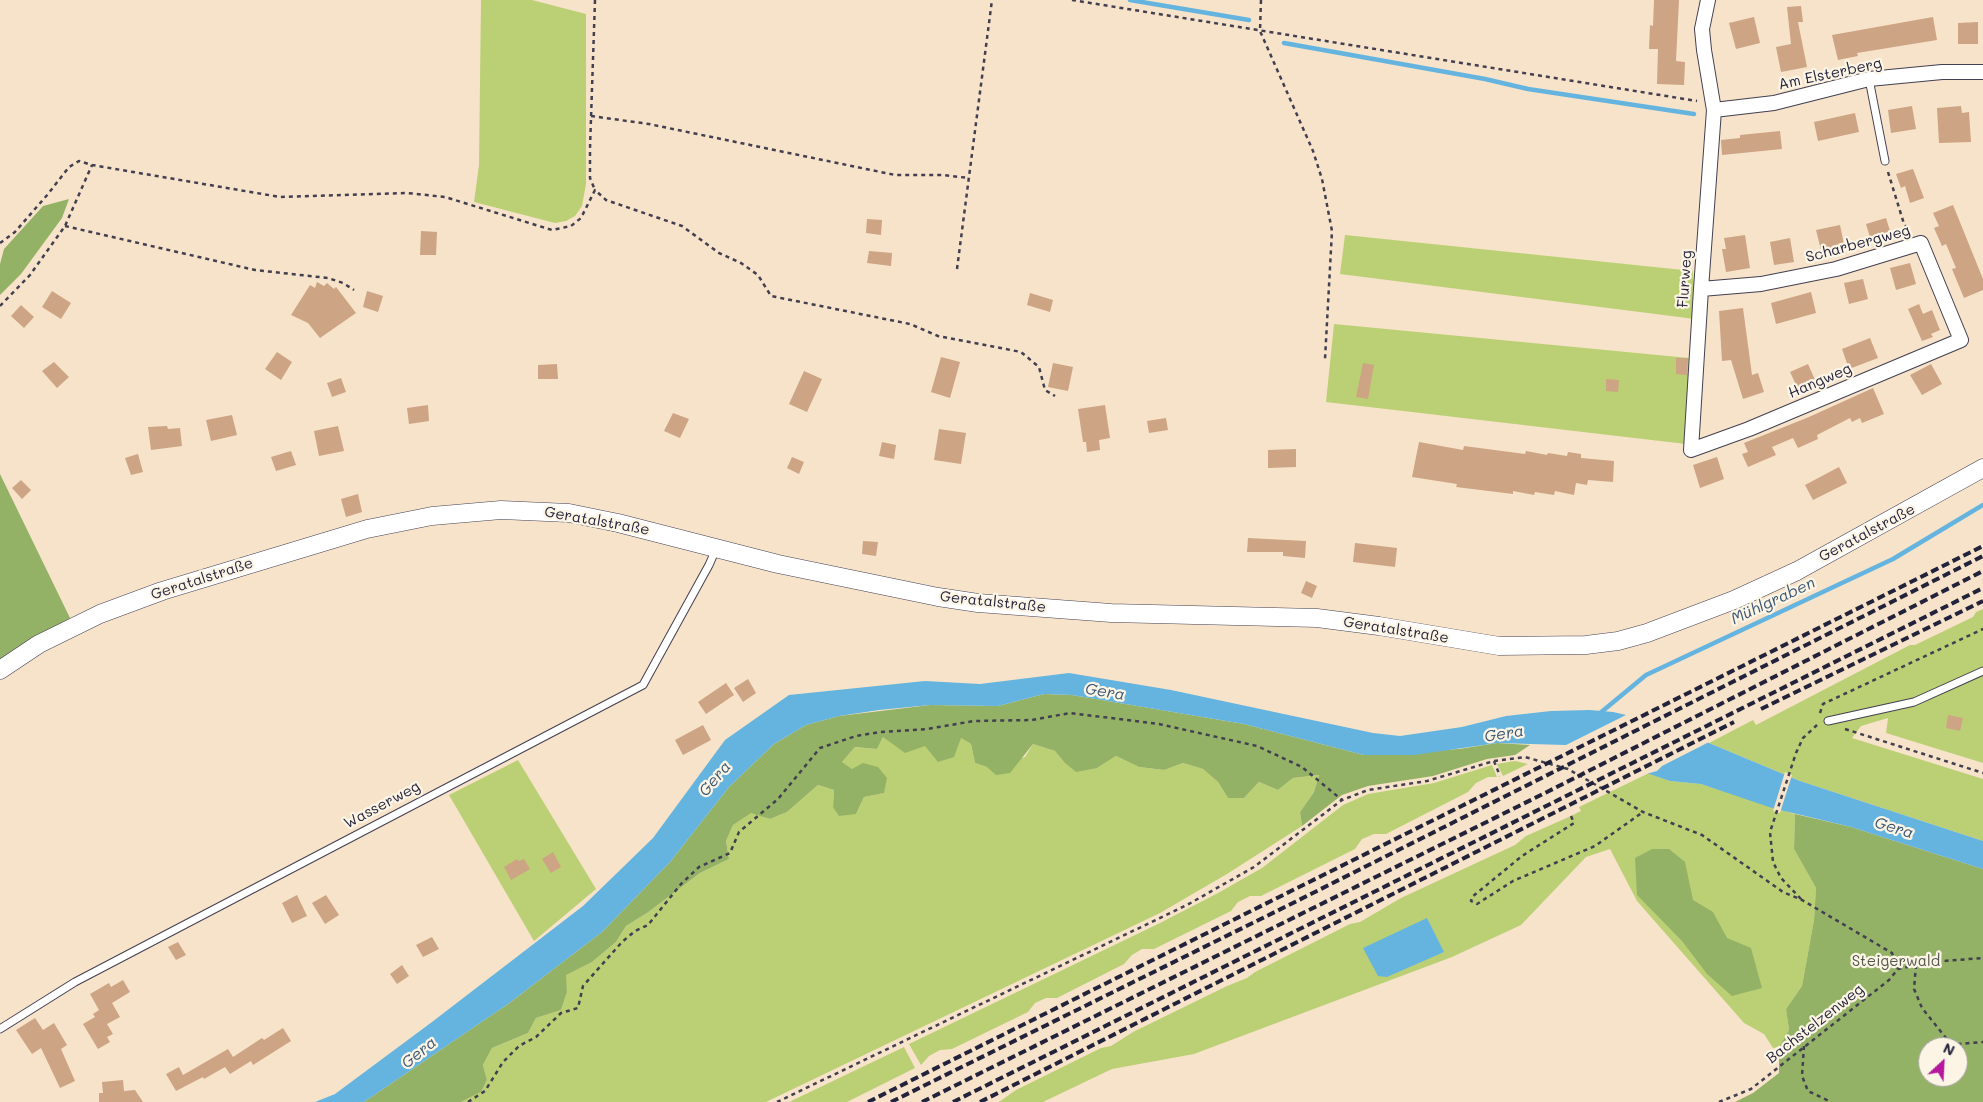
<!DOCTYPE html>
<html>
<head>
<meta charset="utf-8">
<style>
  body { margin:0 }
  #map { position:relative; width:1983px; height:1102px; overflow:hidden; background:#f7e3c9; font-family:Mali,sans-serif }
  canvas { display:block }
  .north { position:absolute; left:1918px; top:1037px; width:50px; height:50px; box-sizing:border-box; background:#fcf5e5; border:1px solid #a5a1a1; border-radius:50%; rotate:25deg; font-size:14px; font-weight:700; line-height:20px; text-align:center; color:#22223b }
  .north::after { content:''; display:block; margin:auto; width:18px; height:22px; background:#b5179e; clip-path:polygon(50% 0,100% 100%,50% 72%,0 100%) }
</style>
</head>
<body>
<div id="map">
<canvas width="1983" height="1102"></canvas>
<div class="north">N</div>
</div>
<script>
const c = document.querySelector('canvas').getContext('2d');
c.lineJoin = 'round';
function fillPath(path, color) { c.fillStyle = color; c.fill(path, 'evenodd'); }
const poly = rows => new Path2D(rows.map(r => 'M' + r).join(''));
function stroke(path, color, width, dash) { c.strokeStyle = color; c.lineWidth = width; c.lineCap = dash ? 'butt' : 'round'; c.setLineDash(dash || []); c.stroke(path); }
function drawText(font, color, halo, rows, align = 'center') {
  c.font = font + ' Mali,sans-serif'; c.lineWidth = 4.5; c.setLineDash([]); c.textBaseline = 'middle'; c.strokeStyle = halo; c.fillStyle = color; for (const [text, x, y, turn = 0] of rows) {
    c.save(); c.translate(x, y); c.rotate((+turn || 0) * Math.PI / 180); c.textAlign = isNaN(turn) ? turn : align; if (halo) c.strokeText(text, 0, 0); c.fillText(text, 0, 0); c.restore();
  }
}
fillPath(poly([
  [481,0,532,0,586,14,586,184,582,206,575,216,566,221,555,223,474,202,479,165],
  [1345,235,1693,271,1695,319,1340,274],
  [1334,324,1689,358,1686,444,1326,402],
  [1983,609,1983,763,1886,733,1888,718,1861,726,1852,738,1983,779,1983,841,1800,781,1709,743,1753,720,1756,725,1910,645,1915,645,1973,617,1976,612],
  [883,737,925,746,961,738,971,744,975,763,987,767,1025,757,1033,744,1055,751,1064,762,1097,768,1116,756,1139,767,1164,770,1183,763,1203,769,1218,782,1228,798,1244,798,1259,782,1278,790,1293,778,1319,775,1314,792,1300,812,1302,826,1227,874,1160,913,766,1102,461,1102,481,1092,487,1080,483,1065,492,1048,528,1033,536,1018,561,1010,567,992,565,975,592,962,616,942,626,926,647,913,700,873,729,859,726,841,733,825,751,812,770,819,787,812,818,785,834,790,833,807,856,814,864,797,883,793,842,762,855,747,877,749],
  [518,760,596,889,534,941,449,795],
  [1515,761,1528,764,1503,776,1497,764],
  [1492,765,1497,777,1488,777,1476,783,1468,792,1386,834,1374,834,1362,839,1355,849,1261,896,1250,896,1238,902,1231,911,1154,949,1142,949,1132,955,1124,964,1057,998,1046,998,1035,1003,1028,1012,952,1049,940,1050,929,1056,921,1065,909,1044,1160,923,1218,893,1262,868,1343,805,1368,794,1434,783],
  [1649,773,1670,781,1701,784,1795,814,1794,849,1816,888,1814,920,1802,986,1786,1009,1789,1030,1779,1047,1773,1048,1764,1034,1744,1023,1637,901,1610,849,1586,857,1521,925,1452,957,1194,1054,1112,1069,1043,1102,999,1102,1016,1090,1101,1048,1111,1046,1133,1032,1227,986,1247,978,1255,972,1350,924,1360,922,1401,898,1515,845,1526,836,1571,816,1581,811,1579,807],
  [904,1047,915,1068,847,1102,789,1102]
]), '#bbd074');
fillPath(poly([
  [69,199,62,218,21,274,0,295,0,264,4,249,43,206],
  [0,474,70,618,0,661],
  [1044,694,1072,695,1244,724,1364,755,1459,749,1497,743,1530,745,1515,755,1487,759,1433,776,1368,786,1342,795,1302,826,1300,812,1314,792,1319,775,1293,778,1278,790,1259,782,1244,798,1228,798,1218,782,1203,769,1183,763,1164,770,1139,767,1116,756,1097,768,1076,772,1064,762,1055,751,1033,744,1010,773,996,775,987,767,975,763,971,744,961,738,954,757,938,762,925,746,905,753,883,737,877,749,855,747,842,762,852,769,863,763,878,767,887,778,884,793,864,797,856,814,839,816,833,807,834,790,818,785,787,812,770,819,751,813,733,825,726,841,729,859,700,873,647,913,626,926,616,942,592,962,566,975,567,992,561,1010,536,1018,528,1033,492,1048,483,1065,487,1080,481,1092,461,1102,364,1102,508,1004,602,932,670,862,729,787,774,744,806,725,839,716,930,705,998,706],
  [1795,814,1851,827,1983,869,1983,1102,1735,1102,1753,1093,1779,1073,1779,1047,1789,1030,1786,1009,1802,986,1814,920,1816,888,1794,849],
  [1928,1047,1958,1047,1958,1077,1928,1077],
  [1652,849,1669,849,1685,862,1693,900,1713,912,1727,938,1751,948,1762,988,1732,996,1707,974,1682,941,1637,895,1635,858]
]), '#94b266');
fillPath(poly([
  [1069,673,1171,690,1373,733,1400,736,1462,727,1506,716,1551,711,1590,710,1613,712,1644,719,1709,743,1800,781,1983,841,1983,869,1851,827,1772,808,1701,784,1670,781,1565,745,1497,743,1414,755,1364,755,1244,724,1072,695,1044,694,998,706,930,705,879,710,839,716,806,725,774,744,729,787,670,862,602,932,508,1004,364,1102,315,1102,335,1094,432,1022,583,906,653,838,725,740,789,695,925,681,980,684],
  [1427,918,1444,952,1387,977,1378,976,1363,948]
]), '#64b4df');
fillPath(poly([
  [1630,713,1644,717,1711,741,1662,766,1657,771,1646,774,1562,747],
  [1785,772,1792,775,1780,813,1773,811]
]), '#f7e3c9');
stroke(poly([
  [1130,0,1249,20],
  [1284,43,1485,79,1528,89,1694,114],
  [1599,714,1646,675,1893,559,1983,505]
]), '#64b4df', 4.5);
fillPath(poly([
  [1654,0,1679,0,1676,61,1685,62,1684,85,1657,84,1658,49,1649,49,1650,25,1653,26],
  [1801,6,1803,22,1798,22,1807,67,1781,72,1776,47,1791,44,1787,7],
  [1754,17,1760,43,1736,49,1729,23],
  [1933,17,1937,40,1857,53,1858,56,1838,60,1832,35],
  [1978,22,1978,44,1958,44,1958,23],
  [1912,106,1916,129,1891,133,1888,110],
  [1961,106,1962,113,1969,112,1971,142,1939,143,1937,108],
  [1855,113,1859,132,1818,141,1814,122],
  [1780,131,1782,149,1722,155,1721,140,1740,138,1740,135],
  [1913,169,1924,198,1910,203,1905,186,1901,188,1896,174],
  [1953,205,1983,279,1983,290,1964,298,1952,269,1956,268,1946,244,1942,246,1934,228,1939,226,1933,213],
  [1886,218,1891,234,1871,241,1866,224],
  [867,219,882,220,881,235,866,233],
  [1840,225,1845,249,1822,254,1816,230],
  [421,231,437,232,436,255,420,255],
  [1745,235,1750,268,1726,272,1722,249,1726,249,1724,238],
  [1790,238,1794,262,1774,265,1770,242],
  [869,251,892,253,891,266,867,263],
  [1910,263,1916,284,1896,290,1890,268],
  [1863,279,1868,299,1849,304,1844,283],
  [317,282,324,286,327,283,334,289,336,287,356,313,320,338,308,323,291,315,310,285,315,288],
  [52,291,71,303,61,319,42,307],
  [367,291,383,296,378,312,363,307],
  [1811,292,1816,313,1776,324,1771,303],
  [1030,293,1053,300,1050,312,1027,305],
  [1919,304,1923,314,1932,310,1940,330,1931,334,1933,337,1922,341,1908,309],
  [21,305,34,317,24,328,11,316],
  [1743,308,1752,375,1758,373,1764,392,1743,399,1731,360,1722,361,1719,311],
  [1870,338,1878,358,1849,369,1842,349],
  [277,352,292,362,281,380,265,369],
  [941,357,960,362,950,398,931,392],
  [1676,358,1688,358,1687,375,1676,374],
  [54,362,69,377,57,388,42,371],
  [1053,363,1073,367,1068,391,1048,387],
  [1363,363,1374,365,1368,399,1356,397],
  [557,364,558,379,538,379,538,365],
  [1808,364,1816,382,1798,389,1790,372],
  [1931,364,1942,384,1922,395,1910,375],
  [804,371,822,379,807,412,789,404],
  [341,378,346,392,332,397,327,383],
  [1606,379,1619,380,1618,392,1606,391],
  [1873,388,1884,414,1862,423,1860,418,1852,422,1850,418,1817,435,1818,439,1798,448,1793,438,1772,447,1776,455,1748,467,1742,454,1748,452,1744,443,1809,417],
  [428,405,429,421,409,424,407,408],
  [1105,405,1110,438,1099,440,1100,450,1087,452,1086,442,1083,442,1078,409],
  [673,413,689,419,680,438,664,431],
  [232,415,237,435,211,441,206,420],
  [1166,418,1168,430,1149,433,1147,421],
  [167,426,168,429,180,428,182,446,151,450,148,427],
  [338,426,344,451,319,456,314,431],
  [939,429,966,433,961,464,934,460],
  [882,442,896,445,894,459,879,456],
  [1419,442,1463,450,1464,446,1525,454,1526,451,1547,455,1548,453,1567,456,1568,452,1581,454,1581,458,1614,461,1613,482,1588,480,1587,485,1576,483,1574,495,1555,491,1554,495,1535,492,1534,495,1513,491,1513,494,1456,487,1457,484,1412,477],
  [1296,449,1296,467,1268,468,1268,450],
  [291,451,296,465,276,471,271,457],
  [138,454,143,472,131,475,125,458],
  [792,457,804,462,799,474,787,468],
  [1717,457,1724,479,1700,488,1693,465],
  [1839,467,1847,483,1813,500,1805,485],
  [21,480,31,490,22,499,12,488],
  [358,494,362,512,346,517,341,499],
  [1248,538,1306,541,1305,558,1283,556,1283,552,1247,552],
  [863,541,878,542,876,556,862,554],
  [1355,543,1397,548,1395,567,1353,562],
  [1306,581,1317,586,1312,598,1301,593],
  [748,679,756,693,743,702,734,688],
  [726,683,734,695,706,714,698,702],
  [1948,715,1963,718,1960,731,1946,728],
  [703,725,711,740,683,755,675,740],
  [553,852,561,867,551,873,542,859],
  [517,859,519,861,524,859,530,869,511,880,504,867],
  [297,895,307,916,292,923,282,903],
  [326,895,339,915,325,924,312,903],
  [432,937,439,949,423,957,416,945],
  [178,942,186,955,176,960,168,947],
  [402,965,409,976,397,984,390,974],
  [123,980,130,992,112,1003,120,1017,107,1024,113,1034,107,1037,110,1042,98,1049,83,1024,95,1017,93,1014,99,1010,90,994,109,983,111,987],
  [35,1018,43,1030,54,1023,67,1045,61,1049,75,1081,60,1088,41,1048,32,1054,16,1030],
  [283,1028,291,1041,253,1065,251,1061,230,1074,225,1067,204,1079,203,1077,176,1091,166,1074,179,1067,183,1075,228,1049,233,1057,262,1038,264,1040],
  [123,1080,124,1091,135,1090,143,1102,99,1102,99,1093,103,1093,102,1082]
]), '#cda484');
const service = poly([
  [1869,79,1885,161],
  [1828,721,1914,702,1983,671],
  [0,1029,75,982,643,685,709,565,716,549]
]);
const minor = poly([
  [1714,110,1774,103,1869,79,1942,72,1983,72],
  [1701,289,1761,284,1836,269,1921,243,1961,340,1749,429,1691,450,1701,289,1714,110,1704,50,1702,29,1708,0]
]);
const tertiary = poly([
  [0,670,39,644,100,614,162,591,367,529,432,516,501,510,569,513,618,523,778,564,938,597,978,603,1111,613,1317,618,1379,626,1499,646,1586,645,1618,641,1647,633,1734,600,1797,571,1983,468]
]);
stroke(service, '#423f50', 9);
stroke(minor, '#423f50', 16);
stroke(tertiary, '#423f50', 19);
stroke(poly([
  [595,0,590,148,590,178,595,190],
  [1072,0,1697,101],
  [1261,0,1260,31,1313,151,1322,179,1332,231,1325,359],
  [591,116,649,124,895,175,942,175,969,178],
  [1888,172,1904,224,1910,232],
  [65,226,255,270,328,278,343,283,354,290],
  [0,243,15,232,48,194,69,167,79,161,92,165,280,197,407,193,445,197,552,230,571,226,581,218,595,190,606,200,682,226,719,253,741,263,758,275,771,296,910,324,938,336,1021,352,1039,367,1045,390,1055,396],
  [957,269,992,0],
  [0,306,30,275,65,226,92,165],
  [1820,713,1823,704,1983,629],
  [1845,729,1983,773],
  [1494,761,1500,776],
  [1571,816,1574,823,1522,856,1472,897,1471,901,1477,904,1513,881,1595,846,1643,812],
  [1801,899,1781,878,1773,862,1770,832,1796,753,1803,738,1817,725],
  [1916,965,1914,989,1922,1008,1946,1038,1958,1044,1983,1042],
  [1804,1046,1802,1076,1808,1091,1831,1102],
  [468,1102,485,1091,503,1062,519,1046,536,1037,561,1013,578,1008,583,986,622,942,635,931,648,925,681,884,699,867,730,853,739,832,778,799,820,748,856,736,880,732,927,729,974,721,1032,720,1070,713,1159,724,1257,746,1302,767,1342,800],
  [777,1102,1187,905,1254,867,1342,800,1368,790,1427,781,1494,761,1525,757,1568,769,1643,812,1702,835,1783,892,1802,900,1892,953,1898,969],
  [1719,1102,1751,1089,1889,980,1898,969,1930,962,1983,958]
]), '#423f50', 2.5, [4, 4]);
stroke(service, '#fff', 7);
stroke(minor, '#fff', 14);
stroke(tertiary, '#fff', 18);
stroke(poly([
  [1761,709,1983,601],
  [868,1102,1983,546],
  [891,1102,1293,903,1983,556],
  [922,1102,1547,792,1983,571],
  [953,1102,1983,588],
  [980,1102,1734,722]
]), '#22223b', 4, [8, 4]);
drawText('15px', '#22223b', '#fcf5e5', [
  ["Am Elsterberg",1830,74,-12],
  ["Scharbergweg",1858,244,-15],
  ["Flurweg",1685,279,-86],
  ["Hangweg",1820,381,-23],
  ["Geratalstraße",597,521,10],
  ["Geratalstraße",1867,533,-28],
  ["Geratalstraße",202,579,-18],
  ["Geratalstraße",993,602,6],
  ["Geratalstraße",1396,630,9],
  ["Wasserweg",382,805,-28],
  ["Bachstelzenweg",1815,1024,-38]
]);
drawText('15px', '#50564c', '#fcf5e5', [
  ["Steigerwald",1896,961]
]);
drawText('italic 16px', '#395574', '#fcf5e5', [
  ["Mühlgraben",1773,601,-25],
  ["Gera",1105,692,9],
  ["Gera",1504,734,-9],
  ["Gera",715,779,-50],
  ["Gera",1894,828,17],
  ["Gera",419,1053,-39]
]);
</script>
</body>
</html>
